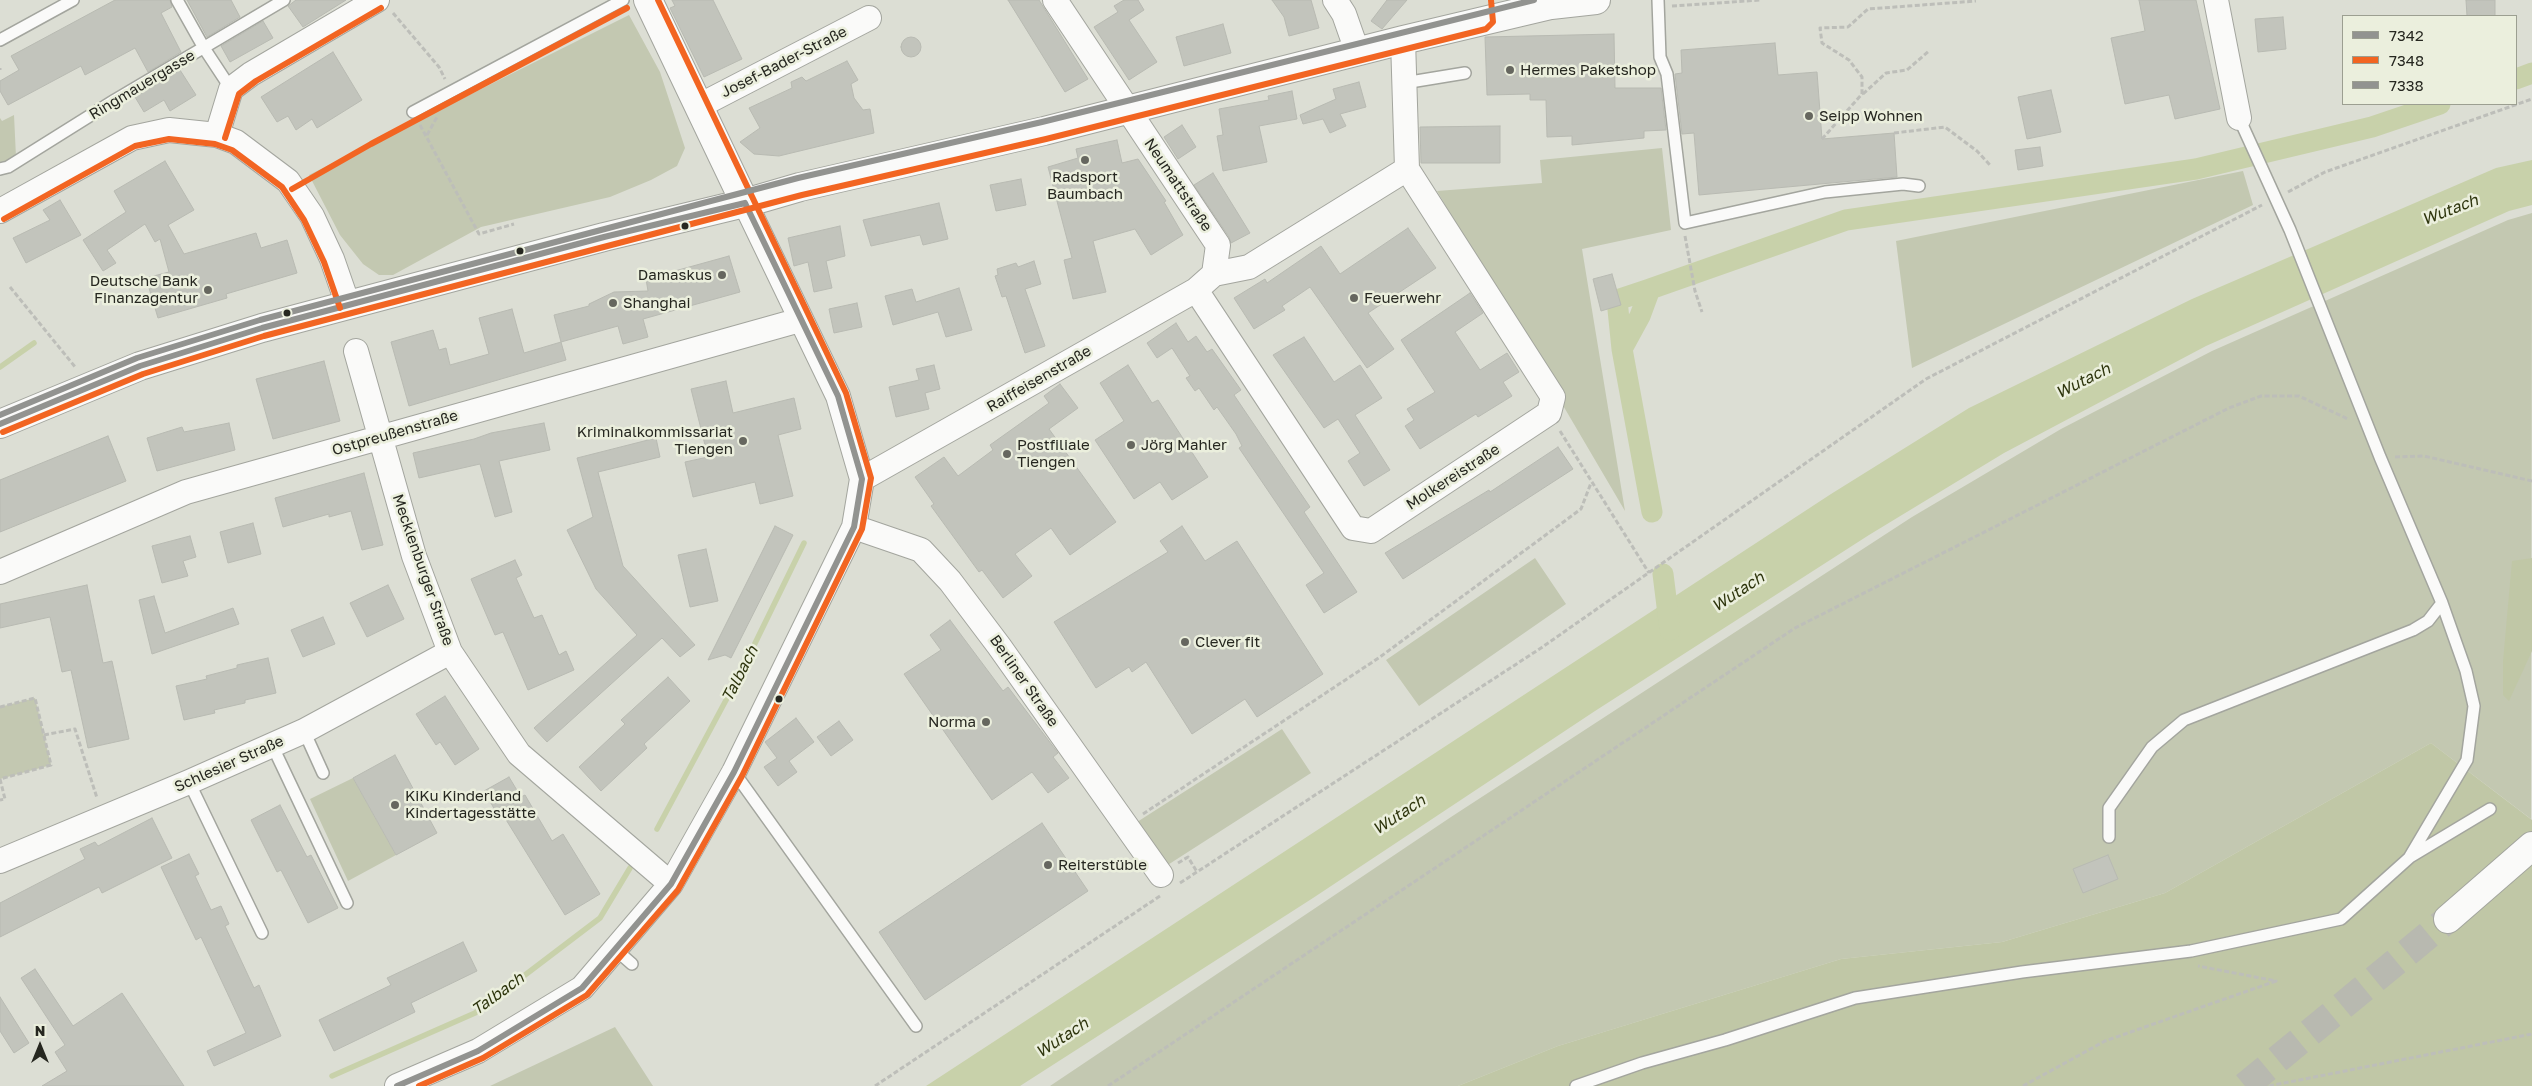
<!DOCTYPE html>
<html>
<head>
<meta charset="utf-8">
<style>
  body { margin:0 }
  #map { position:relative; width:2532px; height:1086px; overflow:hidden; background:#dcded4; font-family:"Golos Text",sans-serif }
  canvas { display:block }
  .legend { position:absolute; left:2342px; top:15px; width:175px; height:90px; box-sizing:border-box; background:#ebefdd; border:1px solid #9c9f91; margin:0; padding:6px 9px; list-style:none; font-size:15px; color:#262720 }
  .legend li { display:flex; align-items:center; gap:10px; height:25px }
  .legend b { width:25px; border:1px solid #9c9f91 }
  .north { position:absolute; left:15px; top:1021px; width:50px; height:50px; -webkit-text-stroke:4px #ebefdd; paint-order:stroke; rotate:0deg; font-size:14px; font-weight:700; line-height:20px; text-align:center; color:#262720 }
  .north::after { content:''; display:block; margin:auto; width:18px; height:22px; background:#262720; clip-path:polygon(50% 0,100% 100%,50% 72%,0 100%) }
</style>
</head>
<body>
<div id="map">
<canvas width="2532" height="1086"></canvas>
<ul class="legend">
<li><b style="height:6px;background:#929390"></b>7342</li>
<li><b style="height:6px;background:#f26522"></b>7348</li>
<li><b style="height:6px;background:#929390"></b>7338</li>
</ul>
<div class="north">N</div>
</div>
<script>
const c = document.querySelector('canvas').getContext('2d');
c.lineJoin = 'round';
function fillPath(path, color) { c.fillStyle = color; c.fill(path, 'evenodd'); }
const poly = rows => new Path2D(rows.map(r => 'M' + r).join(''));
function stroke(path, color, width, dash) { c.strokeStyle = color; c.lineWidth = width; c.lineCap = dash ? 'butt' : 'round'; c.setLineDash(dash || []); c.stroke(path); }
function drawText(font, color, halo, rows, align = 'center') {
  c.font = font + ' "Golos Text",sans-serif'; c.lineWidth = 5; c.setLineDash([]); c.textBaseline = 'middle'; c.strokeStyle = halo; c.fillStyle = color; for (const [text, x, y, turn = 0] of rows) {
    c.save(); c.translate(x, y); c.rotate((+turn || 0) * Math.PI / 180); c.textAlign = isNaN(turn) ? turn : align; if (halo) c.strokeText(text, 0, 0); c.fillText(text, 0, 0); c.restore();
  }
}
fillPath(poly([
  [629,15,660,72,685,148,677,166,651,180,610,197,481,227,393,275,379,275,363,264,340,235,309,175],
  [14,115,16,157,0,163,0,118,2,121],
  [1662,148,1671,230,1582,249,1625,511,1437,191,1542,183,1540,160],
  [2243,171,2253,205,1912,368,1896,241],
  [2532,213,2531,819,2431,743,2165,893,2002,942,1841,959,1558,1046,1458,1086,1050,1086,1451,817,1912,517,2061,429,2212,351,2508,220],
  [1535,558,1566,604,1419,706,1386,660],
  [35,698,51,765,0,779,0,707],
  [1282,729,1311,773,1163,868,1134,824],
  [353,778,396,855,348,881,310,799],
  [615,1027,653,1086,490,1086]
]), '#c3c8b1');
fillPath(poly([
  [2532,558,2532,651,2509,701,2503,695,2503,661,2512,561],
  [2431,743,2532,820,2532,1086,1458,1086,1558,1046,1841,959,2002,942,2165,893]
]), '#c0c7a6');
fillPath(poly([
  [2532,160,2532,205,2509,211,2206,346,2004,453,1869,535,1595,711,1313,898,1020,1086,926,1086,1831,494,1969,408,2192,299,2496,168]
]), '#c8d1aa');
stroke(poly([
  [0,367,34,343],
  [657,829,740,674,804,543],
  [332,1076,475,1013,600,918,630,868]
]), '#c8d1aa', 5.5);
stroke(poly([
  [2516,79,2532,73],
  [1622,349,1617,300,1650,289],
  [1652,512,1622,349,1640,316,1650,289,1846,220,2196,169,2372,127,2440,104],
  [1663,574,1670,630]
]), '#c8d1aa', 21);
const building = poly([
  [115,0,170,0,172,7,161,13,181,52,148,72,135,48,85,75,81,66,8,105,0,91,0,81,19,70,11,56,115,0],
  [187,0,231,0,240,17,207,37,187,0],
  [296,0,346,0,303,27,288,6,296,0],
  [672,0,713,0,742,59,704,77,670,8,675,6,672,0],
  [1008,0,1039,0,1088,79,1065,92,1008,0],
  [1124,0,1138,0,1144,10,1129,20,1157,62,1129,80,1094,27,1118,12,1114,6,1124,0],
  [1272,0,1311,0,1319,28,1289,36,1284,17,1272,0],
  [1387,0,1407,0,1382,29,1371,21,1387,0],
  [2139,0,2196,0,2220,109,2175,119,2169,95,2125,104,2111,38,2145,31,2139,0],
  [2466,0,2495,0,2495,16,2467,16,2466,0],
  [2283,17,2286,49,2258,52,2255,19,2283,17],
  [263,21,273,38,230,62,221,46,263,21],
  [1223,24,1231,53,1184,66,1176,37,1223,24],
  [1614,34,1615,88,1661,88,1666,130,1644,131,1644,138,1572,145,1572,136,1547,137,1546,100,1530,100,1530,94,1487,95,1485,37,1614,34],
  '901 47a10 10 0 1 1 20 0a10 10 0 1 1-20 0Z',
  [1775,43,1778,75,1817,72,1822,139,1894,133,1897,177,1699,195,1694,133,1682,134,1675,74,1682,73,1681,50,1775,43],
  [333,52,362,100,317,128,312,119,296,130,288,116,277,122,261,97,333,52],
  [847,61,858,80,851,84,854,98,863,110,870,109,874,133,779,156,754,154,740,142,760,128,749,108,792,88,791,82,802,77,806,81,847,61],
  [180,70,196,95,170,111,164,100,144,112,135,97,180,70],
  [1359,82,1366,107,1340,114,1346,126,1330,133,1323,119,1303,124,1300,115,1336,99,1333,89,1359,82],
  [2051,90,2061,132,2027,139,2018,97,2051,90],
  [1292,91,1297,119,1259,126,1267,162,1223,171,1217,136,1223,135,1219,109,1269,100,1268,96,1292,91],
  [1182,125,1196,147,1178,159,1164,137,1182,125],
  [1500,126,1500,163,1421,163,1420,127,1500,126],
  [1117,140,1122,163,1138,159,1166,201,1164,202,1183,235,1151,255,1135,229,1093,241,1106,292,1073,299,1064,260,1072,258,1048,167,1078,158,1076,149,1117,140],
  [2040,147,2043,166,2018,170,2015,150,2040,147],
  [165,161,194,210,168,225,184,254,256,233,261,248,287,240,297,273,226,294,227,298,158,318,146,278,169,272,160,239,155,242,145,224,107,250,116,263,103,271,83,240,126,212,114,191,165,161],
  [1213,173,1250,233,1231,243,1229,237,1194,185,1213,173],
  [1021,179,1026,205,996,211,990,185,1021,179],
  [60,200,81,235,26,263,13,238,50,220,43,210,60,200],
  [939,203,948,239,923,245,920,235,871,246,863,220,939,203],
  [840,226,845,256,826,261,832,288,814,292,808,262,794,266,788,238,840,226],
  [1408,228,1436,268,1368,313,1394,349,1367,368,1310,287,1282,306,1285,310,1254,329,1234,298,1265,279,1267,283,1321,246,1340,274,1408,228],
  [729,256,740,292,643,319,648,337,623,344,618,326,561,342,554,315,589,306,589,304,614,292,648,291,646,279,729,256],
  [1034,261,1041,284,1025,289,1045,346,1025,353,1006,296,1002,297,995,276,998,275,997,269,1016,263,1018,267,1034,261],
  [1612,274,1621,305,1601,311,1593,279,1612,274],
  [959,288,972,330,946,337,938,312,893,325,885,296,912,289,916,302,959,288],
  [1470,293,1483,313,1455,332,1480,370,1507,353,1519,372,1503,382,1512,396,1478,417,1476,414,1420,449,1405,426,1414,420,1407,409,1435,392,1401,340,1470,293],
  [857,303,862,327,834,333,829,309,857,303],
  [512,309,524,353,561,342,566,360,409,406,391,342,433,330,439,350,446,348,450,365,489,354,479,318,512,309],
  [1176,323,1188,342,1196,336,1207,352,1212,349,1241,390,1234,395,1310,507,1304,512,1357,592,1324,613,1306,585,1324,573,1239,448,1242,446,1236,434,1217,407,1214,410,1199,388,1195,391,1186,378,1190,376,1172,348,1157,358,1147,343,1176,323],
  [1304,337,1334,382,1360,365,1382,398,1355,415,1390,470,1364,486,1348,461,1360,453,1338,419,1324,428,1273,355,1304,337],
  [324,361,340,421,273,439,256,379,324,361],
  [934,365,940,389,925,393,929,409,896,417,889,387,919,380,916,369,934,365],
  [1128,365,1152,403,1158,400,1208,477,1172,500,1160,482,1134,499,1095,440,1124,421,1100,383,1128,365],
  [726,381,733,413,794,398,801,429,778,435,793,496,760,504,755,482,693,497,685,462,708,457,691,389,726,381],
  [1060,384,1078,408,1049,429,1116,522,1070,555,1051,528,1015,554,1032,576,1003,598,982,570,979,572,931,506,934,504,915,477,944,457,958,476,993,450,990,445,1049,403,1044,396,1060,384],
  [229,423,235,450,157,471,147,438,182,427,184,432,229,423],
  [544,423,550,450,499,461,512,512,495,517,480,464,419,478,413,453,474,439,491,433,544,423],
  [108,436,126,481,0,532,0,480,108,436],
  [656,438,660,457,598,472,623,566,695,645,680,657,662,638,547,742,534,728,637,635,596,589,567,530,593,517,577,458,656,438],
  [1558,447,1573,469,1403,579,1385,553,1489,490,1490,492,1558,447],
  [364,473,383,545,362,550,351,511,329,517,329,514,283,527,275,498,364,473],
  [253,523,261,554,228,563,220,532,253,523],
  [775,526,793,535,731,658,725,655,708,660,775,526],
  [1182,526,1205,561,1237,541,1323,674,1257,717,1245,699,1192,734,1146,662,1132,672,1129,667,1096,688,1054,622,1168,552,1160,541,1182,526],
  [190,536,196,557,183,561,188,576,162,583,152,546,190,536],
  [706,549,718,601,690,607,678,555,706,549],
  [515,560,522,575,516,578,534,618,542,615,559,655,566,651,574,670,528,690,503,632,495,635,471,579,515,560],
  [87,585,103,663,112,661,129,739,88,748,71,670,62,672,50,617,0,628,0,604,87,585],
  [388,585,404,619,367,637,350,603,388,585],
  [154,596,165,633,233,608,239,624,152,654,139,600,154,596],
  [323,617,335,644,303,657,291,630,323,617],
  [950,620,1003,691,1008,687,1058,753,1053,757,1069,778,1048,793,1032,772,992,800,904,674,941,650,930,635,950,620],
  [268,658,276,693,245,700,245,703,214,710,215,713,184,720,176,686,207,679,206,676,237,668,237,665,268,658],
  [668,677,690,701,644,744,647,748,601,791,579,767,625,724,621,720,668,677],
  [445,696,479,749,455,765,440,742,436,745,416,714,445,696],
  [796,718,814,742,789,761,797,772,778,786,764,767,777,758,765,742,796,718],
  [839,721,853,740,831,756,817,737,839,721],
  [395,755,437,833,396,855,353,778,395,755],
  [509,777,521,797,525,795,552,841,563,834,600,894,565,915,500,810,496,812,484,791,509,777],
  [280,805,307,857,311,855,338,908,308,923,281,870,277,872,251,820,280,805],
  [152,818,172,858,102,893,99,887,0,937,0,903,85,859,80,849,95,842,98,846,152,818],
  [1042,823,1088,891,925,1000,879,932,1042,823],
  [189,854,199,874,195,876,211,910,221,906,229,924,225,926,254,988,259,985,281,1036,214,1066,207,1051,246,1033,201,937,196,940,161,867,189,854],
  [2108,855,2118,879,2083,893,2073,869,2108,855],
  [463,942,477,971,411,1003,415,1012,334,1051,319,1020,391,985,387,978,463,942],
  [35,969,73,1026,122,993,184,1086,42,1086,67,1071,55,1052,65,1045,21,978,35,969],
  [0,997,29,1043,14,1053,0,1031,0,997]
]);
fillPath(building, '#c2c4bc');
stroke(building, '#b8bab2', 1);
stroke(poly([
  [2245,1086,2448,919]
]), '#b8b9b0', 28, [28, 14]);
const lane = poly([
  [177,0,204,48,231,89],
  [1658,0,1660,57,1667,74,1685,223,1825,192,1903,184,1919,186],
  [0,40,73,0],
  [1404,83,1465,73],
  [413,112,623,0],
  [0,169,8,167,115,100,284,0],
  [304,731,323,773],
  [272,745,347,903],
  [734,772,916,1026],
  [189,782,262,933],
  [2109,837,2109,808,2152,747,2184,720,2413,630,2428,621,2442,603],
  [2410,857,2490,809],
  [616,950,632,964],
  [1576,1086,1642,1063,1725,1040,1855,998,2022,972,2191,951,2341,919,2409,858,2467,760,2474,706,2466,671,2442,603,2380,457,2290,230,2239,118]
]);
const street = poly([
  [1055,0,1218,245,1214,274],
  [1335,0,1344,14,1357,51],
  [2216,0,2239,118],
  [699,106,869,18],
  [217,135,231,89,251,74,377,0],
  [0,211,132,138,169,130,217,135,236,142,288,181,312,216,332,259,348,305],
  [1196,290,1353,528,1371,531,1549,413,1553,397,1407,169,1403,40],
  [356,351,414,556,450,652,519,754,671,884],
  [862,479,1196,290,1214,274,1249,267,1407,169],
  [854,527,921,550,950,581,999,646,1161,875],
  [0,572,186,492,800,320],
  [0,861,189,782,304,731,450,652],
  [397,1086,478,1051,582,988,671,884,734,772,854,527,862,479,838,396,745,203]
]);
const secondary = poly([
  [648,0,745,203],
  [0,424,140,366,262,328,604,237,745,203,800,187,1044,131,1403,40,1551,5,1596,0]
]);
const highway = poly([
  [2448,919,2532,846]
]);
stroke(lane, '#a3a59e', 14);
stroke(street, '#a3a59e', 26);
stroke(secondary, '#a3a59e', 30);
stroke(highway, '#a3a59e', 30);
stroke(poly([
  [1672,6,1761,0],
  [393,13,439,67,445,79],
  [0,68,0,70],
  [1863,94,1886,73,1907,70,1929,51],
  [420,125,479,234,514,224],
  [1894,133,1945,127,1977,151,1990,165],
  [427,135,437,117],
  [1822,139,1862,94,1862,77,1849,60,1822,43,1820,28,1848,27,1868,9,1976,1],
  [2288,192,2325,172,2532,99],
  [1685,236,1695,291,1702,312],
  [10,287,76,368],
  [1560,431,1649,573],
  [2395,457,2424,456,2532,481],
  [0,707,35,698,51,765,0,779],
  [44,735,75,729,97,798],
  [0,779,5,799,0,800],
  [1143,814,1380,657,1581,509,1591,483],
  [1178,863,1188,857,1197,872],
  [1180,883,1541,648,1926,379,2262,205],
  [875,1086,1160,896],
  [1108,1086,1795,628,2229,408,2261,396,2299,396,2348,419],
  [2023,1086,2105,1041,2276,981,2198,966],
  [2269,1086,2532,1034]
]), '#bdbeb9', 3, [5, 2.5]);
stroke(lane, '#fafaf9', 11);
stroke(street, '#fafaf9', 24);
stroke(secondary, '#fafaf9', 28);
stroke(highway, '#fafaf9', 28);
stroke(poly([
  [0,424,140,366,262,328,604,237,745,203],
  [397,1086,478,1051,582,988,671,884,734,772,854,527,862,479,838,396,745,203]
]), '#929390', 6);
stroke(poly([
  [225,138,239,94,256,81,381,8],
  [292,189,371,144,627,8],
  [4,219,135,146,169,139,215,144,232,150,282,187,304,220,324,262,340,308],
  [3,432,143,374,264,336,802,195,1046,139,1486,29,1493,22,1491,0],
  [419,1086,483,1058,587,995,678,890,742,776,862,529,871,478,846,393,658,0]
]), '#f26522', 6);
stroke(poly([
  [0,415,137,358,260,320,798,178,1042,122,1534,0]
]), '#929390', 6);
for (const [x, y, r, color] of [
  [1510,70,5,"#66675f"],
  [1809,116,5,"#66675f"],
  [1085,160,5,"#66675f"],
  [685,226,4.5,"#262720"],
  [520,251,4.5,"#262720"],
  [722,275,5,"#66675f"],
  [208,290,5,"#66675f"],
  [1354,298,5,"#66675f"],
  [613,303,5,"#66675f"],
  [287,313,4.5,"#262720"],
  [743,441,5,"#66675f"],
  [1131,445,5,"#66675f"],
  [1007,454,5,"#66675f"],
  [1185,642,5,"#66675f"],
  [779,699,4.5,"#262720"],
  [986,722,5,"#66675f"],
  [395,805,5,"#66675f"],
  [1048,865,5,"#66675f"]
]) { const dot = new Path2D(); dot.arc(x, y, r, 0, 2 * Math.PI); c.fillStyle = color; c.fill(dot); stroke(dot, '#ebefdd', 2); }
drawText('15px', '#262720', '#ebefdd', [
  ["Josef-Bader-Straße",784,62,-27],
  ["Ringmauergasse",142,85,-31],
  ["Neumattstraße",1178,185,56],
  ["Raiffeisenstraße",1039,379,-30],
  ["Ostpreußenstraße",395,433,-16],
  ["Molkereistraße",1453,477,-33],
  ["Mecklenburger Straße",423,570,71],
  ["Berliner Straße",1024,681,55],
  ["Schlesier Straße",229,764,-24]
]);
drawText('15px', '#262720', '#ebefdd', [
  ["Hermes Paketshop",1520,70],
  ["Seipp Wohnen",1819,116],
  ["Radsport",1085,177,"center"],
  ["Baumbach",1085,194,"center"],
  ["Damaskus",712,275,"right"],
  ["Deutsche Bank",198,281,"right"],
  ["Finanzagentur",198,298,"right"],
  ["Feuerwehr",1364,298],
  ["Shanghai",623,303],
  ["Kriminalkommissariat",733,432,"right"],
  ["Tiengen",733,449,"right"],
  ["Postfiliale",1017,445],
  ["Tiengen",1017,462],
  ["Jörg Mahler",1141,445],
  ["Clever fit",1195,642],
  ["Norma",976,722,"right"],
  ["KiKu Kinderland",405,796],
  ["Kindertagesstätte",405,813],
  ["Reiterstüble",1058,865]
], 'left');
drawText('italic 16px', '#2e350d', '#ebefdd', [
  ["Wutach",2450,210,-21],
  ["Wutach",2083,381,-27],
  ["Wutach",1738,592,-33],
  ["Talbach",740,674,-63],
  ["Wutach",1399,815,-33],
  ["Talbach",498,994,-36],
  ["Wutach",1062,1038,-33]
]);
</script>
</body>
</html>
